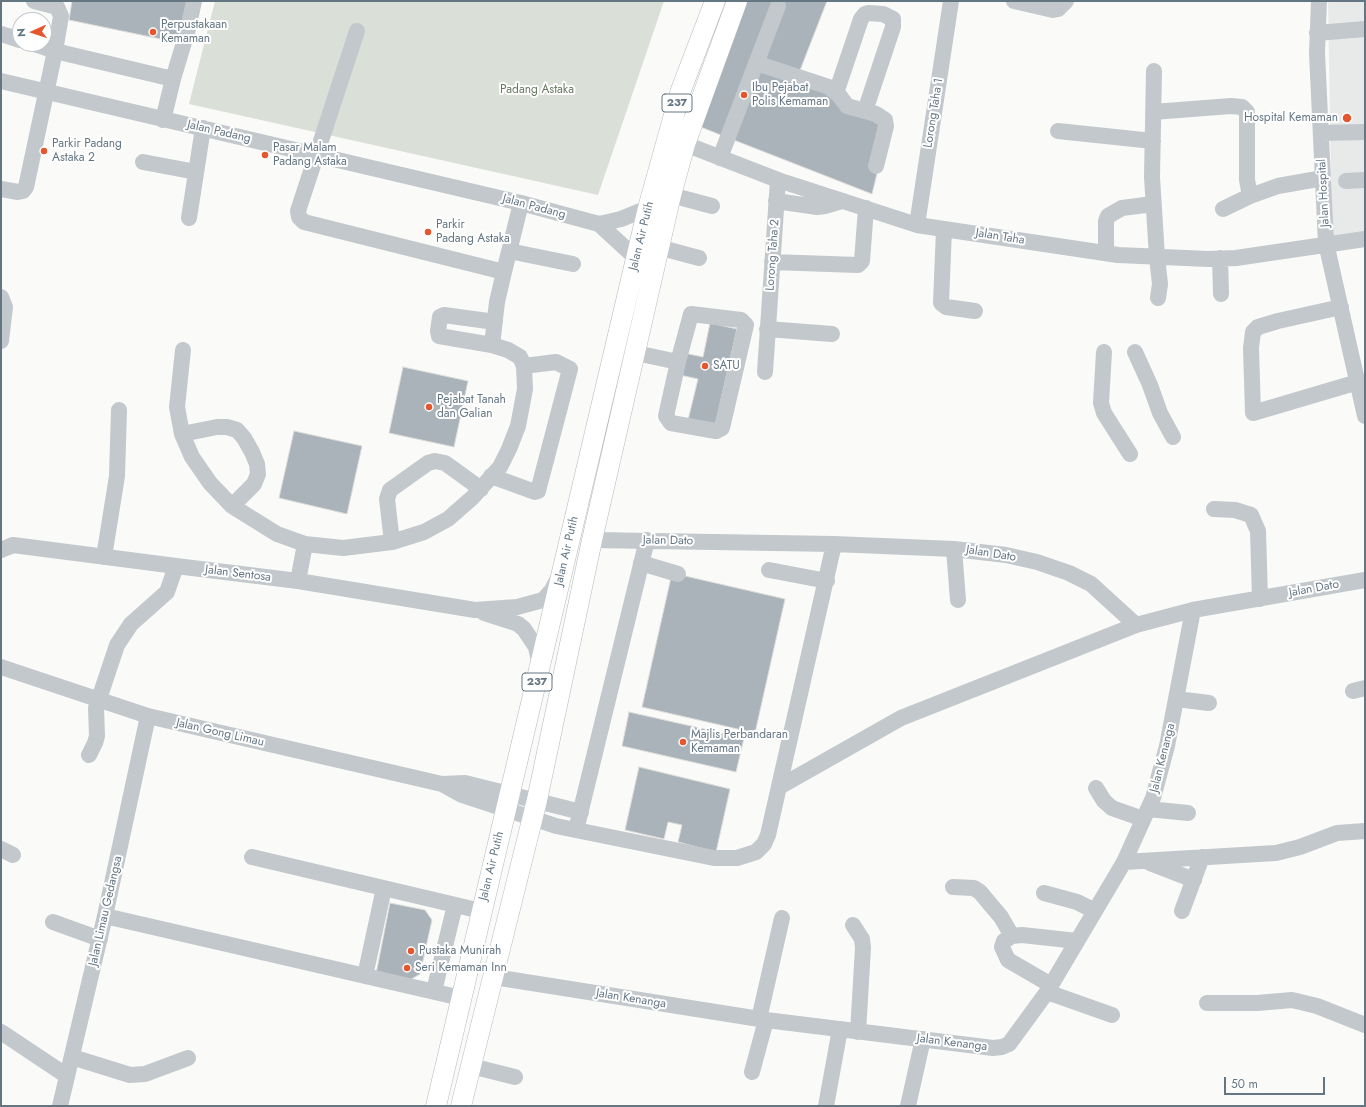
<!DOCTYPE html>
<html>
<head>
<meta charset="utf-8">
<style>
  body { margin:0 }
  #map { position:relative; width:1366px; height:1107px; overflow:hidden; background:#fafaf8; font-family:Jost,sans-serif }
  canvas { display:block }
  .frame { position:absolute; inset:0; border:2px solid #657683; pointer-events:none }
  .north { position:absolute; left:12px; top:12px; width:40px; height:40px; box-sizing:border-box; background:#fff; border:1px solid #c1c8cd; border-radius:50%; rotate:267deg; font-size:11px; font-weight:700; line-height:16px; text-align:center; color:#657683 }
  .north::after { content:''; display:block; margin:auto; width:14px; height:18px; background:#e4572e; clip-path:polygon(50% 0,100% 100%,50% 72%,0 100%) }
  .scale { position:absolute; left:1224px; top:1077px; width:101px; height:18px; box-sizing:border-box; border:2px solid #657683; border-top:0; padding-left:5px; font-size:12px; line-height:14px; white-space:nowrap; color:#657683; -webkit-text-stroke:3px #fff; paint-order:stroke }
</style>
</head>
<body>
<div id="map">
<canvas width="1366" height="1107"></canvas>
<div class="frame"></div>
<div class="north">N</div>
<div class="scale">50 m</div>
</div>
<script>
const c = document.querySelector('canvas').getContext('2d');
c.lineJoin = 'round';
function fillPath(path, color) { c.fillStyle = color; c.fill(path, 'evenodd'); }
const poly = rows => new Path2D(rows.map(r => 'M' + r).join(''));
function stroke(path, color, width, dash) { c.strokeStyle = color; c.lineWidth = width; c.lineCap = dash ? 'butt' : 'round'; c.setLineDash(dash || []); c.stroke(path); }
function drawText(font, color, halo, rows, align = 'center') {
  c.font = font + ' Jost,sans-serif'; c.lineWidth = 4; c.setLineDash([]); c.textBaseline = 'middle'; c.strokeStyle = halo; c.fillStyle = color; for (const [text, x, y, turn = 0] of rows) {
    c.save(); c.translate(x, y); c.rotate((+turn || 0) * Math.PI / 180); c.textAlign = isNaN(turn) ? turn : align; if (halo) c.strokeText(text, 0, 0); c.fillText(text, 0, 0); c.restore();
  }
}
fillPath(poly([
  [1328,1,1365,1,1365,235,1332,240]
]), '#e8e9e9');
fillPath(poly([
  [215,1,664,1,598,195,189,104]
]), '#dadfd7');
const building = poly([
  [72,1,187,1,180,43,69,20,72,1],
  [744,1,827,1,797,78,891,117,872,194,698,126,744,1],
  [710,323,737,329,715,426,688,420,698,379,680,375,684,353,703,357,710,323],
  [403,367,468,381,454,447,389,433,403,367],
  [294,431,362,446,347,514,279,498,294,431],
  [672,573,785,599,755,733,642,707,672,573],
  [629,712,744,738,736,772,622,746,629,712],
  [639,767,730,789,716,852,678,842,682,825,668,822,664,839,625,830,639,767],
  [390,903,425,910,432,920,420,974,408,981,376,974,390,903]
]);
fillPath(building, '#aab3b9');
stroke(building, '#dcdcda', 1);
const major = poly([
  [436,1106,648,208,681,90,715,1],
  [461,1106,537,800,592,540,671,195,685,144,737,1]
]);
stroke(major, '#b5babe', 21);
stroke(poly([
  [1014,1,1053,10,1058,9,1066,1],
  [1319,1,1317,53,1326,243,1365,416],
  [357,31,298,211,299,217,304,222,504,272,521,203],
  [1317,33,1365,29],
  [1,34,20,40],
  [34,44,55,51,61,16,57,7,34,1],
  [756,63,829,87,839,95,847,106,876,114,885,120,886,126,876,166],
  [1154,71,1152,177,1157,257,1160,284,1158,298],
  [173,79,188,29,194,1],
  [1,81,521,203,599,224,636,258],
  [836,93,861,19,865,14,868,13,883,14,893,19,893,27,865,111],
  [1153,112,1231,106,1242,107,1247,112,1247,180,1250,196,1223,209],
  [1058,131,1153,141],
  [1321,133,1365,132],
  [685,144,778,180,917,225,1118,255,1208,259,1236,258,1365,239],
  [720,158,778,6],
  [143,162,196,172],
  [1346,181,1365,180],
  [1,189,18,192,23,191,26,187,55,51,173,79,163,120],
  [671,195,712,206],
  [1250,196,1278,186,1323,178],
  [776,201,817,207,825,206,842,201],
  [189,218,203,128],
  [599,224,621,219,648,208],
  [917,225,951,1],
  [944,229,941,303,946,307,975,311],
  [658,247,699,258],
  [509,251,573,264],
  [1106,253,1106,221,1108,216,1122,208,1153,204],
  [1220,258,1221,294],
  [772,262,858,265,862,261,866,208],
  [1,297,5,307,1,341],
  [1341,307,1278,321,1258,327,1253,332,1251,348,1253,413,1358,382],
  [691,314,741,320,746,325,722,428,716,431,671,423,666,416,678,362,691,314],
  [767,329,832,334],
  [492,345,439,336,438,331,440,317,444,315,495,322],
  [183,350,177,407,182,434,192,457,210,483,232,506,277,534,305,544],
  [1104,352,1101,403,1104,413,1130,454],
  [1135,352,1150,385,1160,413,1173,437],
  [636,353,678,362],
  [765,372,778,180],
  [182,434,217,427,227,427,237,430,244,438,252,452,257,464,258,474,254,484,232,506],
  [491,476,535,492,538,491,570,369,556,362,524,366],
  [1214,509,1235,510,1251,515,1258,531,1260,599],
  [592,540,834,544,954,549,1006,555,1037,562,1069,573,1091,584,1136,625,1193,610,1365,580],
  [392,542,387,499,390,490,428,463,435,461,445,463,481,489],
  [954,549,958,600],
  [1,550,13,545,176,566,298,581,475,610,517,607,543,600,552,590,557,580],
  [104,557,117,476,119,410],
  [641,563,678,574],
  [769,570,827,581],
  [298,581,305,544,343,548,392,542,424,532,448,519,472,498,500,467,509,449,518,426,525,389,524,366,520,357,508,350,492,345,497,302,504,272],
  [484,613,518,624,524,629,536,647,540,666],
  [1,667,148,716,442,784,465,783,581,812],
  [1353,691,1365,688],
  [1176,699,1209,703],
  [89,755,95,743,97,736,96,708,117,645,131,624,167,592,176,566],
  [442,784,462,795,556,826,714,858,737,858,756,852,764,844,768,835,834,544],
  [779,787,901,718,1136,625],
  [1096,788,1104,801,1112,808,1143,819],
  [1148,809,1188,813],
  [578,822,647,540],
  [1,849,13,855],
  [252,857,481,911],
  [1124,862,1276,853,1300,847,1337,833,1365,831],
  [1150,863,1194,880],
  [953,887,974,888,980,892,1001,917,1012,936],
  [1044,893,1077,902,1095,911],
  [1182,911,1202,857],
  [105,916,461,998],
  [53,922,100,939],
  [853,925,862,939,863,948,858,1032],
  [365,976,384,888],
  [494,977,766,1020,993,1048,1002,1047,1009,1044,1047,992,1124,862,1153,798,1167,746,1193,610],
  [1051,985,1008,960,1002,947,1004,941,1012,936,1022,935,1077,941],
  [434,991,455,905],
  [1047,992,1112,1015],
  [1207,1003,1257,1003,1292,1000,1317,1006,1365,1025],
  [759,1019,782,918],
  [1,1032,67,1076],
  [72,1057,130,1075,145,1074,188,1058],
  [471,1066,515,1077],
  [752,1072,766,1020],
  [60,1106,105,916,148,716],
  [826,1106,840,1029],
  [908,1106,923,1039]
]), '#c3c8cc', 16);
stroke(major, '#fff', 20);
for (const [x, y, r, color] of [
  [153,32,4,"#e4572e"],
  [744,95,4,"#e4572e"],
  [1347,118,5,"#e4572e"],
  [44,151,4,"#e4572e"],
  [265,155,4,"#e4572e"],
  [428,232,4,"#e4572e"],
  [705,366,4,"#e4572e"],
  [429,407,4,"#e4572e"],
  [683,742,4,"#e4572e"],
  [411,951,4,"#e4572e"],
  [407,968,4,"#e4572e"]
]) { const dot = new Path2D(); dot.arc(x, y, r, 0, 2 * Math.PI); c.fillStyle = color; c.fill(dot); stroke(dot, '#fff', 1.5); }
for (const [x, y, w] of [
  [677,103,30],
  [537,682,30]
]) { const box = new Path2D(); box.roundRect(x - w / 2, y - 9, w, 18, 3); c.fillStyle = '#fff'; c.fill(box); stroke(box, '#657683', 1); }
drawText('bold 11px', '#657683', null, [
  ["237",677,103],
  ["237",537,682]
]);
drawText('12px', '#657683', '#fff', [
  ["Perpustakaan",161,25],
  ["Kemaman",161,39],
  ["Ibu Pejabat",752,88],
  ["Polis Kemaman",752,102],
  ["Hospital Kemaman",1338,118,"right"],
  ["Parkir Padang",52,144],
  ["Astaka 2",52,158],
  ["Pasar Malam",273,148],
  ["Padang Astaka",273,162],
  ["Parkir",436,225],
  ["Padang Astaka",436,239],
  ["SATU",713,366],
  ["Pejabat Tanah",437,400],
  ["dan Galian",437,414],
  ["Majlis Perbandaran",691,735],
  ["Kemaman",691,749],
  ["Pustaka Munirah",419,951],
  ["Seri Kemaman Inn",415,968]
], 'left');
drawText('12px', '#687a64', '#fff', [
  ["Padang Astaka",537,90]
]);
drawText('12px', '#657683', '#fff', [
  ["Lorong Taha 1",934,113,-81],
  ["Jalan Padang",219,132,13],
  ["Jalan Hospital",1324,193,-93],
  ["Jalan Padang",534,207,15],
  ["Jalan Air Putih",642,236,-76],
  ["Jalan Taha",1000,237,9],
  ["Lorong Taha 2",773,255,-86],
  ["Jalan Dato",668,541,1],
  ["Jalan Air Putih",567,551,-77],
  ["Jalan Dato",991,554,9],
  ["Jalan Sentosa",238,574,7],
  ["Jalan Dato",1314,589,-10],
  ["Jalan Gong Limau",220,733,13],
  ["Jalan Kenanga",1163,758,-76],
  ["Jalan Air Putih",492,866,-76],
  ["Jalan Limau Gedangsa",106,911,-77],
  ["Jalan Kenanga",631,999,9],
  ["Jalan Kenanga",952,1043,7]
]);
</script>
</body>
</html>
